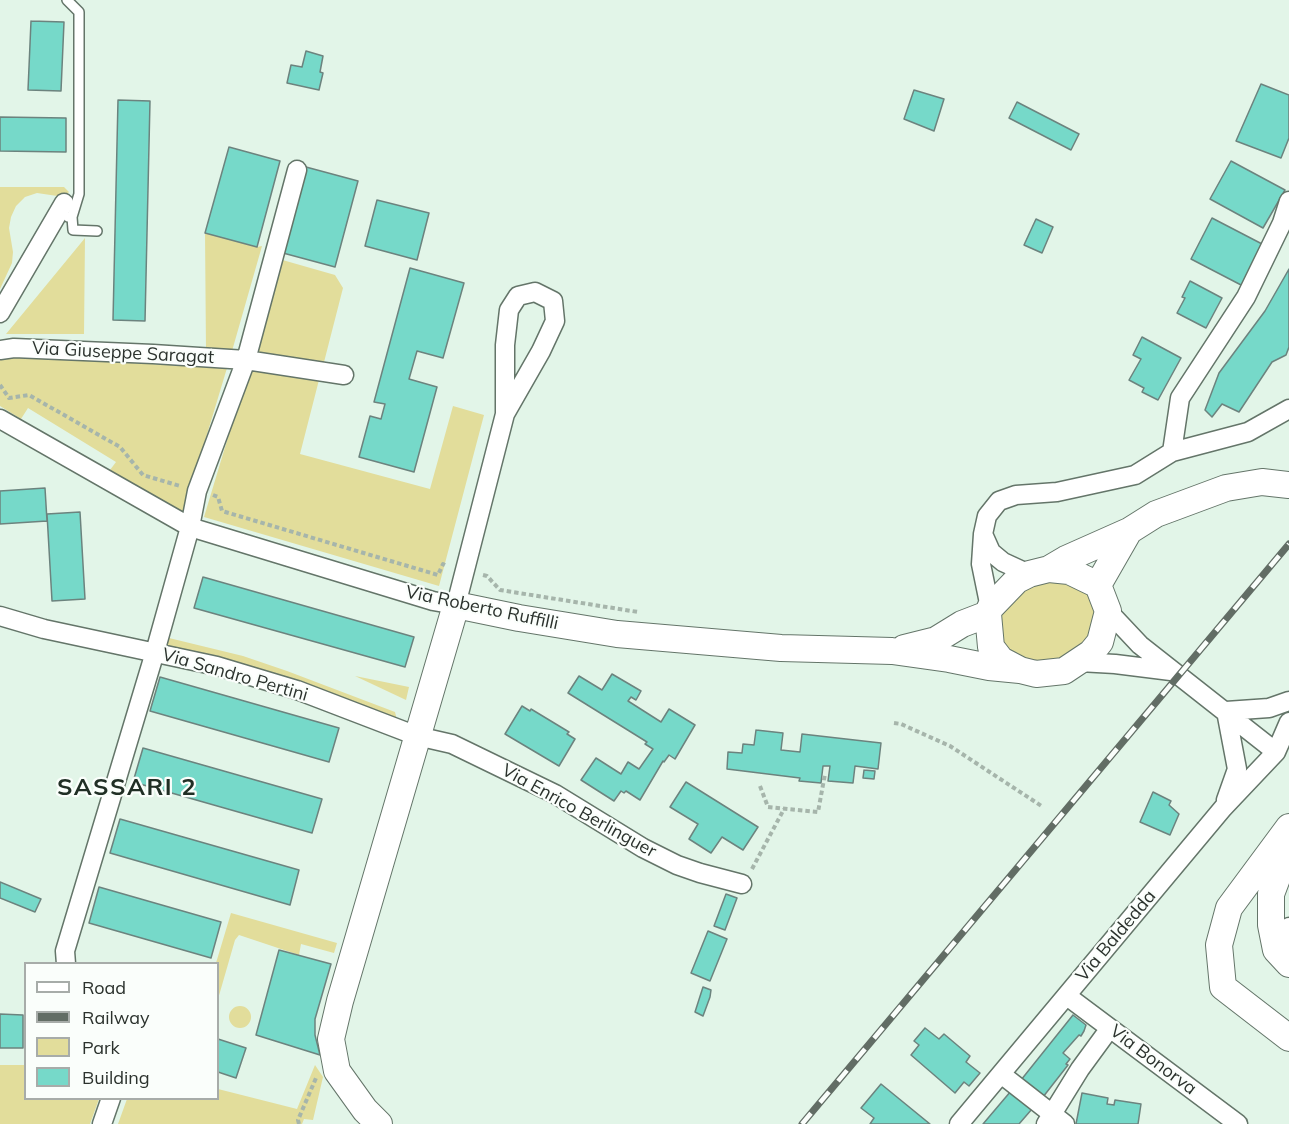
<!DOCTYPE html>
<html>
<head>
<meta charset="utf-8">
<style>
  body { margin:0 }
  #map { position:relative; width:1289px; height:1124px; overflow:hidden; background:#e2f5e8; font-family:Mulish,sans-serif }
  canvas { display:block }
  .legend { position:absolute; left:24px; top:962px; width:195px; height:138px; box-sizing:border-box; background:#fafefb; border:2px solid #a7aca9; margin:0; padding:8px 10px; list-style:none; font-size:18px; color:#2b322d }
  .legend li { display:flex; align-items:center; gap:12px; height:30px }
  .legend b { width:30px; border:2px solid #a7aca9 }
</style>
</head>
<body>
<div id="map">
<canvas width="1289" height="1124"></canvas>
<ul class="legend">
<li><b style="height:8px;background:#fff"></b>Road</li>
<li><b style="height:8px;background:#626d65"></b>Railway</li>
<li><b style="height:16px;background:#e2dd9b"></b>Park</li>
<li><b style="height:16px;background:#76d9c9"></b>Building</li>
</ul>
</div>
<script>
const c = document.querySelector('canvas').getContext('2d');
c.lineJoin = 'round';
function fillPath(path, color) { c.fillStyle = color; c.fill(path, 'evenodd'); }
const poly = rows => new Path2D(rows.map(r => 'M' + r).join(''));
function stroke(path, color, width, dash) { c.strokeStyle = color; c.lineWidth = width; c.lineCap = dash ? 'butt' : 'round'; c.setLineDash(dash || []); c.stroke(path); }
function drawText(font, color, halo, rows, align = 'center') {
  c.font = font + ' Mulish,sans-serif'; c.lineWidth = 4.5; c.setLineDash([]); c.textBaseline = 'middle'; c.strokeStyle = halo; c.fillStyle = color; for (const [text, x, y, turn = 0] of rows) {
    c.save(); c.translate(x, y); c.rotate((+turn || 0) * Math.PI / 180); c.textAlign = isNaN(turn) ? turn : align; if (halo) c.strokeText(text, 0, 0); c.fillText(text, 0, 0); c.restore();
  }
}
fillPath(poly([
  [0,187,64,187,69,192,64,197,37,193,25,197,16,206,11,217,9,228,13,252,12,263,0,289],
  [205,233,257,247,262,246,230,358,206,351],
  [85,238,84,334,6,334],
  [279,259,335,275,343,288,323,366,251,360],
  [0,356,227,368,183,514,110,470,116,462,28,408,21,419,0,406],
  [248,371,320,376,300,454,430,489,453,406,484,415,439,586,204,517],
  [1064,580,1092,597,1097,617,1090,638,1068,656,1041,665,1006,651,998,638,998,622,1009,602,1026,587],
  [169,638,243,656,287,671,395,712,397,720,166,647],
  [355,676,409,687,406,700],
  [231,913,337,943,334,953,301,944,299,955,239,935,235,940,218,999,218,964,216,963],
  '229 1017a11 11 0 1 1 22 0a11 11 0 1 1-22 0Z',
  [0,1065,25,1065,26,1098,99,1099,90,1124,0,1124],
  [315,1065,323,1077,313,1120,304,1119,302,1124,118,1124,127,1099,218,1098,218,1089,297,1109]
]), '#e2dd9b');
const building = poly([
  [31,21,64,22,61,91,28,90,31,21],
  [306,51,323,56,320,72,323,73,319,90,287,83,291,65,302,67,306,51],
  [1261,84,1289,95,1289,138,1281,158,1236,141,1261,84],
  [914,90,944,99,934,131,904,119,914,90],
  [118,100,150,101,145,321,113,320,118,100],
  [1017,102,1079,134,1071,150,1009,118,1017,102],
  [0,117,66,118,66,152,0,151,0,117],
  [229,147,280,161,257,247,205,233,229,147],
  [1231,161,1285,190,1263,228,1210,199,1231,161],
  [306,167,358,181,335,267,283,253,306,167],
  [377,200,429,213,417,260,365,246,377,200],
  [1212,218,1264,245,1243,286,1191,259,1212,218],
  [1036,219,1053,227,1042,253,1024,245,1036,219],
  [410,268,464,283,443,358,417,351,409,379,437,387,414,472,359,457,370,416,381,419,385,404,374,402,410,268],
  [1289,269,1289,347,1286,355,1272,362,1239,412,1222,404,1212,417,1205,410,1219,373,1265,311,1289,269],
  [1190,281,1222,298,1206,328,1177,313,1185,298,1182,297,1190,281],
  [1142,337,1181,358,1158,400,1142,392,1144,388,1129,380,1141,359,1133,355,1142,337],
  [45,488,47,521,0,524,0,491,45,488],
  [80,512,85,599,52,601,47,514,80,512],
  [203,577,414,637,405,667,194,608,203,577],
  [612,674,641,691,636,700,631,697,628,701,661,722,669,709,695,725,675,759,669,755,664,762,663,761,640,800,626,791,624,793,621,791,614,801,581,780,596,758,621,774,628,762,639,769,653,749,645,744,647,742,568,693,579,676,602,690,612,674],
  [160,677,339,728,329,762,150,711,160,677],
  [522,706,530,711,531,709,569,732,567,734,575,739,559,766,505,734,522,706],
  [756,730,783,733,781,750,800,752,802,734,881,743,878,769,855,766,853,783,828,781,830,766,823,766,821,783,799,781,800,778,727,769,728,752,742,753,743,744,754,745,756,730],
  [143,748,322,799,312,833,133,782,143,748],
  [864,770,875,771,874,779,863,778,864,770],
  [686,782,758,827,743,850,722,837,711,853,689,839,698,824,670,807,686,782],
  [1153,792,1171,801,1169,805,1179,814,1170,835,1140,822,1153,792],
  [120,819,299,870,290,905,110,853,120,819],
  [0,882,41,899,35,912,0,898,0,882],
  [99,887,221,922,211,958,89,923,99,887],
  [726,894,737,898,725,930,714,926,726,894],
  [708,931,727,939,710,981,691,973,708,931],
  [279,950,331,964,315,1019,315,1035,320,1055,256,1035,279,950],
  [703,987,711,990,710,997,703,1016,695,1012,703,987],
  [0,1014,23,1015,23,1048,0,1048,0,1014],
  [1073,1015,1086,1025,1084,1031,1081,1036,1079,1035,1063,1053,1070,1059,1066,1064,1068,1065,1043,1097,1021,1080,1073,1015],
  [925,1028,939,1039,944,1034,970,1056,966,1062,980,1073,969,1086,964,1082,955,1093,911,1055,919,1045,914,1041,925,1028],
  [218,1039,246,1048,236,1078,218,1072,218,1039],
  [881,1084,930,1124,870,1124,874,1118,861,1108,881,1084],
  [1011,1091,1032,1109,1019,1124,983,1124,1011,1091],
  [1082,1093,1108,1098,1107,1104,1114,1105,1115,1100,1141,1104,1138,1124,1076,1124,1082,1093]
]);
fillPath(building, '#76d9c9');
stroke(building, '#6c837e', 1.5);
const lane = poly([
  [67,0,79,12,79,194,72,217],
  [68,217,72,217,73,230,97,231]
]);
const street = poly([
  [0,313,64,203],
  [0,350,14,348,153,354,246,360,344,375],
  [0,419,190,527,433,601,456,605,505,414,505,345,509,310,518,296,535,292,553,301,555,321,541,351,505,414],
  [1172,452,1180,398,1246,297,1282,223,1289,201],
  [983,534,991,552,1003,562,1029,574],
  [990,608,981,564,983,534,987,516,999,501,1016,495,1057,492,1135,475,1172,452,1248,432,1289,409],
  [1108,611,1140,645,1276,752],
  [0,616,44,629,217,666,297,690,417,736,452,744,555,794,643,848,677,865,700,873,742,884],
  [1079,662,1115,664,1171,671],
  [1226,711,1237,769,1226,800],
  [1226,711,1269,708,1289,701],
  [1276,950,1289,927],
  [66,964,65,951,155,652,190,527,197,491,246,360,297,170],
  [1067,996,1238,1124],
  [1001,1074,1065,1124],
  [102,1124,111,1098],
  [959,1124,1223,808,1276,752,1289,722],
  [1046,1124,1080,1069,1110,1028]
]);
const secondary = poly([
  [1049,569,1069,571,1098,585,1108,611,1100,642,1091,653,1064,671,1036,674,1020,670,1001,660,991,647,988,614,990,608,1017,580,1029,574,1049,569],
  [1049,569,1066,559,1129,531,1156,514,1226,488,1262,482,1289,485],
  [1098,585,1129,531],
  [904,648,936,640,962,624,988,614],
  [1289,827,1229,908,1219,945,1223,987,1289,1038],
  [1289,860,1279,873,1271,894,1271,925,1276,950,1289,964],
  [379,1124,365,1110,337,1071,331,1039,340,1001,456,605,519,618,617,634,781,648,892,651,949,659,989,667,1020,670]
]);
stroke(lane, '#647569', 12);
stroke(street, '#647569', 21);
stroke(secondary, '#647569', 28);
stroke(poly([
  [0,385,9,398,29,395,120,447,143,475,180,486],
  [213,495,218,497,222,511,438,575,443,564,447,566],
  [483,575,487,576,500,590,638,612],
  [894,723,901,724,950,746,1043,807],
  [760,786,768,807,818,812,825,774],
  [752,869,784,809],
  [299,1124,298,1120,316,1078]
]), '#a6b5ab', 4, [4.5, 3]);
stroke(lane, '#fff', 9);
stroke(street, '#fff', 18);
stroke(secondary, '#fff', 26);
const rail = poly([
  [802,1124,1289,544]
]);
stroke(rail, '#626d65', 7);
stroke(rail, '#fafefb', 4.5, [14]);
drawText('18px', '#2b322d', '#fafefb', [
  ["Via Giuseppe Saragat",123,353,3],
  ["Via Roberto Ruffilli",482,608,12],
  ["Via Sandro Pertini",235,675,16],
  ["Via Enrico Berlinguer",579,811,29],
  ["Via Baldedda",1116,936,-50],
  ["Via Bonorva",1153,1060,37]
]);
c.letterSpacing = '1.5px';
drawText('bold 24px', '#202f25', '#fafefb', [
  ["SASSARI 2",127,788]
]);
c.letterSpacing = '0px';
</script>
</body>
</html>
